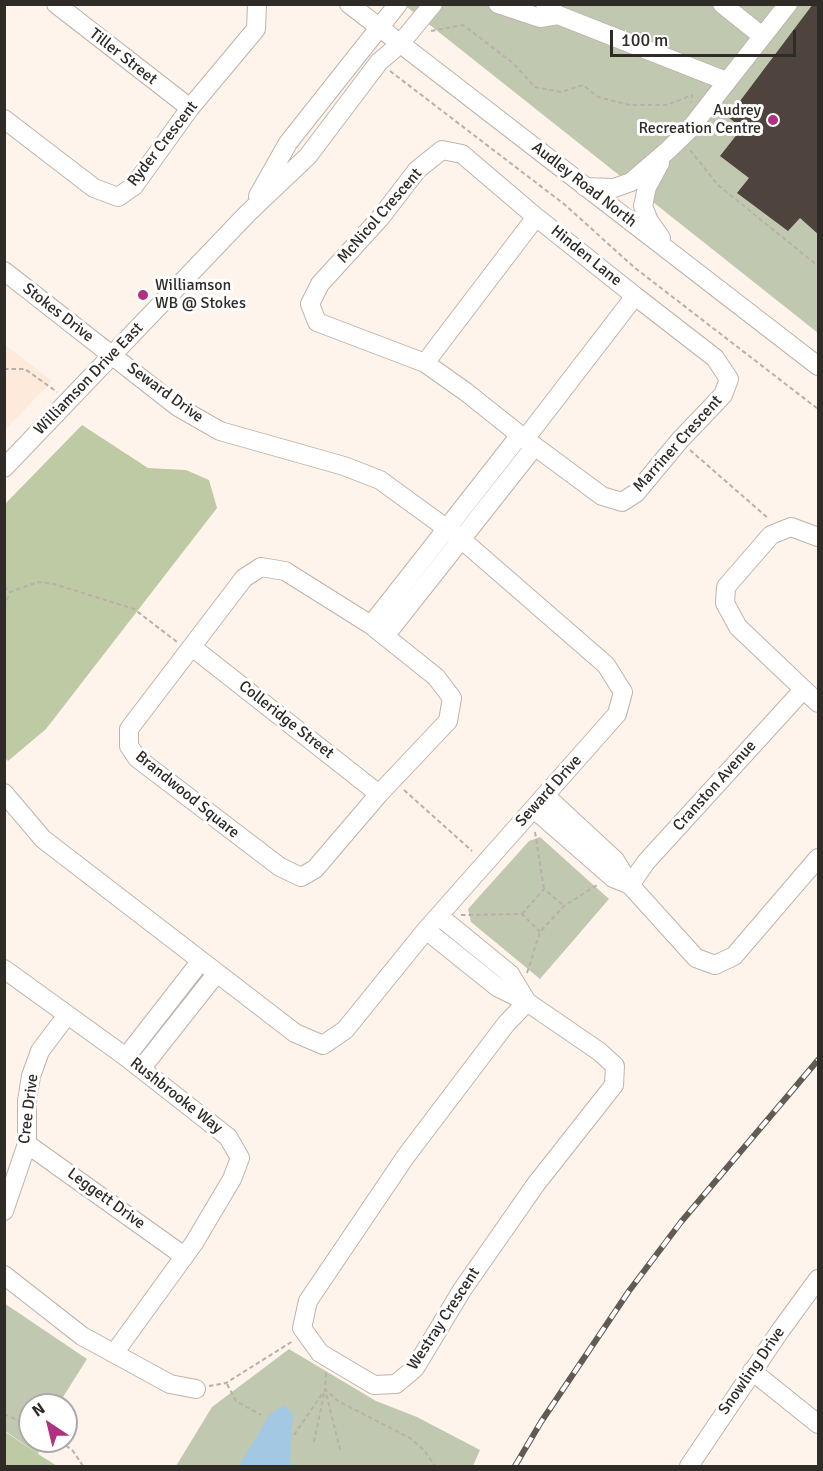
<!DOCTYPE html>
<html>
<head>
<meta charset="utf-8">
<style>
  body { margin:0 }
  #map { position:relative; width:823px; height:1471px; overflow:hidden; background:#fef4ec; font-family:Signika,sans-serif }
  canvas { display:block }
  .frame { position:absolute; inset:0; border:6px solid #2f2b27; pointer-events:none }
  .north { position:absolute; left:18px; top:1393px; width:60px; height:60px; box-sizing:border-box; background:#fff; border:2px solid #acaaa9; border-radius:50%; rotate:325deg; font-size:16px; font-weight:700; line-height:24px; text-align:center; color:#2f2b27 }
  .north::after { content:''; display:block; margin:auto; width:21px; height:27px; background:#af3180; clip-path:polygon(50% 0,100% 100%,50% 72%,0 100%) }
  .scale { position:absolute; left:610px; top:30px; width:186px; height:27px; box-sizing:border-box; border:3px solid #2f2b27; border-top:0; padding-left:8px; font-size:18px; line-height:21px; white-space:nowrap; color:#2f2b27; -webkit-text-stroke:4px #fff; paint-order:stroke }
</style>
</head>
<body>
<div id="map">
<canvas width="823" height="1471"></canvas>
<div class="frame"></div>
<div class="north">N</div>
<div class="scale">100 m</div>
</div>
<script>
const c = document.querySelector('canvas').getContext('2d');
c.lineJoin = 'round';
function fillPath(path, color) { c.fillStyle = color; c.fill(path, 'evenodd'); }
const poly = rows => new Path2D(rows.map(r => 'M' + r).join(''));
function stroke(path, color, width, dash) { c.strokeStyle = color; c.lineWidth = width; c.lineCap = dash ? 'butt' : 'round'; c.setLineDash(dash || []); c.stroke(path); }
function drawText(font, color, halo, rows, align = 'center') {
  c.font = font + ' Signika,sans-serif'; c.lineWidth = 6; c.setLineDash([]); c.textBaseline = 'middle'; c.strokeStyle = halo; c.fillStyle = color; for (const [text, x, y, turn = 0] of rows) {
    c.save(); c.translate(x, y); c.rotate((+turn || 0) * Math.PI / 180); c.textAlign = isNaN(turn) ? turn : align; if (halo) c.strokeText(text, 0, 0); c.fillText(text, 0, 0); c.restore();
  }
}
fillPath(poly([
  [4,344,52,381,5,430,4,430]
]), '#fdeadb');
fillPath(poly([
  [404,5,818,5,818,333,416,14],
  [540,837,609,899,540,979,471,922,468,909,529,841],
  [4,1303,87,1359,58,1405,30,1405,30,1441,43,1441,38,1454,5,1431],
  [289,1349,376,1401,417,1417,480,1450,473,1466,176,1466,212,1407]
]), '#c0c9b0');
fillPath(poly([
  [82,425,148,468,186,470,209,480,217,508,46,729,8,761,4,757,5,504],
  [4,1431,38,1454,57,1466,5,1466]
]), '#bdcaa3');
fillPath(poly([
  [284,1405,293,1414,290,1464,294,1466,239,1466,270,1414]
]), '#a3c8e3');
fillPath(poly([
  [813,4,819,4,819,235,800,218,788,231,737,193,749,178,720,156,742,128,728,117]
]), '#4e433d');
const minor = poly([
  [56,4,190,108],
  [349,4,818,366],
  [498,4,540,18,558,15],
  [545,4,558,15,726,81],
  [722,4,762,36],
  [4,119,94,188,118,197,134,186,190,108,256,29,257,4],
  [660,163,647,187,643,206,649,221,661,238],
  [585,187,614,188,631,182,667,151,689,130,788,4],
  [258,196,288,143,398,4],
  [536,217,635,296],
  [4,271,178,407,220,431,344,466,380,480,461,539,606,665,623,692,617,714,426,930,345,1030,323,1045,295,1033,43,839,4,793],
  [425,363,536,217,462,154,442,150,417,170,381,217,320,284,310,304,317,322,425,363,466,392,525,439,602,496,622,502,636,493,680,440,723,395,729,379,715,358,635,296,525,439],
  [4,468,248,213,308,156,379,62,400,44,433,4],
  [818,537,791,527,771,535,726,587,725,603,738,627,818,703],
  [261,567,285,571,371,625,436,677,452,698,448,721,379,794,315,869,301,877,280,867,137,758,129,746,129,729,244,578,261,567],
  [371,625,520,435],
  [385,636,535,446],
  [192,647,379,794],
  [546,796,615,860,630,885,696,958,715,965,734,956,818,858],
  [534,809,613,878,630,885],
  [630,885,646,862,803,690],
  [439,916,510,974,527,1002],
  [426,930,497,987,527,1002,600,1052,615,1066,614,1085,536,1184,462,1290,415,1368,396,1384,374,1385,320,1353,302,1328,308,1301,406,1156,506,1024,527,1002],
  [4,969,126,1057,228,1137,240,1158,232,1179,194,1243,115,1352],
  [126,1057,200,962],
  [141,1069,216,974],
  [27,1144,184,1256],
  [4,1211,27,1144,27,1101,31,1076,40,1051,67,1015],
  [4,1275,82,1336,170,1384,196,1389],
  [752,1371,818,1424],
  [689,1466,780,1331,818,1279]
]);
stroke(minor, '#bfb3aa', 20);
stroke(poly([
  [431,31,463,25,513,63,535,87,561,92,583,85,598,97,629,105,667,105,692,95,691,103],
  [390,71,564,204,635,268,818,409],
  [690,150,718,185,818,266],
  [4,369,25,369,57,392],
  [690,450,769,519],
  [4,586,10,592,38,582,54,584,134,609,177,642],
  [4,607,10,592],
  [404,790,472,851],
  [535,832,544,889],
  [522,914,544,889,564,906],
  [461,915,522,914,540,932],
  [527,973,540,932,564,906,597,885],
  [326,1373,325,1389,338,1401,410,1438,424,1450,435,1466],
  [227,1384,236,1401,261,1415],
  [209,1386,226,1383,293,1341],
  [4,1414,30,1426],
  [294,1435,324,1391],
  [60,1441,73,1451,83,1466],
  [314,1442,325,1389,341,1453]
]), '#b8b0a9', 2, [4.5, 3]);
stroke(minor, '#fff', 18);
const rail = poly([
  [515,1466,541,1422,629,1291,681,1222,818,1060]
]);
stroke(rail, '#615b56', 6);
stroke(rail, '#fff', 4, [11]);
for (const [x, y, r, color] of [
  [773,120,6,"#af3180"],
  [143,295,6,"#af3180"]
]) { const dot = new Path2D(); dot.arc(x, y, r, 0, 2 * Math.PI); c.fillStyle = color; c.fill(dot); stroke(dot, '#fff', 2); }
drawText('16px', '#2f2b27', '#fff', [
  ["Tiller Street",123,57,38],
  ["Ryder Crescent",163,144,-52],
  ["Audley Road North",584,185,38],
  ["McNicol Crescent",380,216,-49],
  ["Hinden Lane",586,256,39],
  ["Stokes Drive",58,313,38],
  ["Williamson Drive East",89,379,-46],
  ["Seward Drive",165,393,36],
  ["Marriner Crescent",678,444,-48],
  ["Colleridge Street",286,720,38],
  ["Cranston Avenue",715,786,-48],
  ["Seward Drive",549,791,-48],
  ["Brandwood Square",187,795,39],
  ["Rushbrooke Way",176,1096,38],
  ["Cree Drive",29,1109,-83],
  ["Leggett Drive",106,1199,36],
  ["Westray Crescent",444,1319,-57],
  ["Snowling Drive",752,1371,-55]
]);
drawText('16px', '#2f2b27', '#fff', [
  ["Audrey",761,111],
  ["Recreation Centre",761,129],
  ["Williamson",155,286,"left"],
  ["WB @ Stokes",155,304,"left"]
], 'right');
</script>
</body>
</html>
